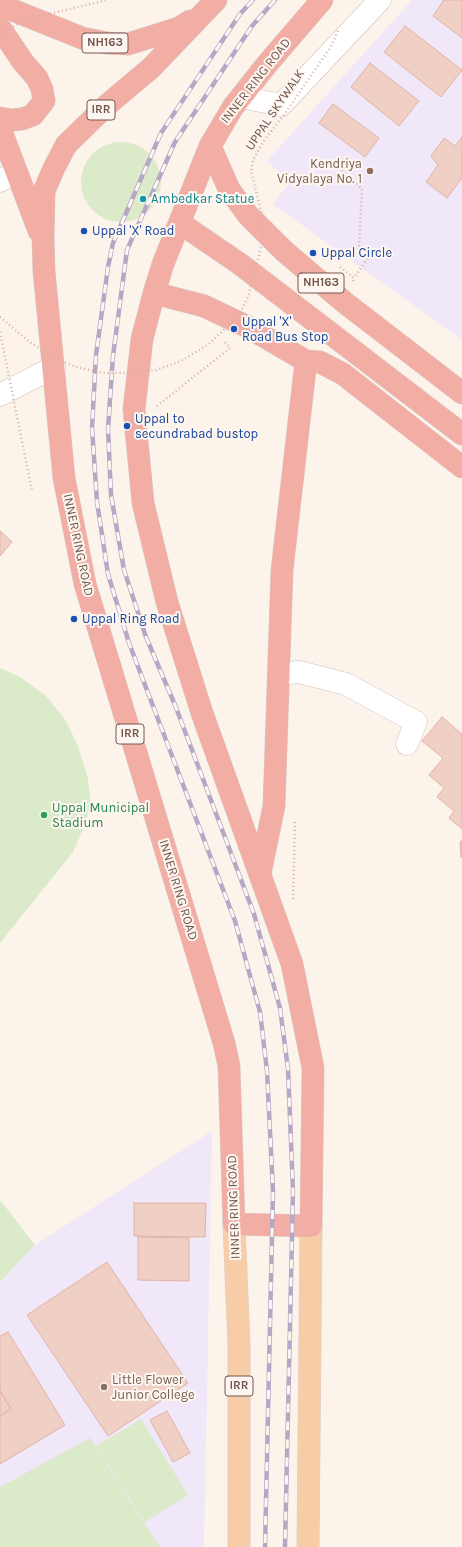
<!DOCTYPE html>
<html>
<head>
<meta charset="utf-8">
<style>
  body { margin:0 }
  canvas { display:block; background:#fcf3eb }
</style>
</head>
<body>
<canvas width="462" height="1547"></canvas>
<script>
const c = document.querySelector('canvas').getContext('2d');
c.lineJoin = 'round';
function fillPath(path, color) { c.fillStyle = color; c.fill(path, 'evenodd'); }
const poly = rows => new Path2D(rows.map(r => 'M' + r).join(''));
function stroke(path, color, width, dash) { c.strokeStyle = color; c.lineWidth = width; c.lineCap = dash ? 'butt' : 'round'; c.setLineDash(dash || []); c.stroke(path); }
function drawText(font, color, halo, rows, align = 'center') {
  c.font = font + ' Karla,sans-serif'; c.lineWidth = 4; c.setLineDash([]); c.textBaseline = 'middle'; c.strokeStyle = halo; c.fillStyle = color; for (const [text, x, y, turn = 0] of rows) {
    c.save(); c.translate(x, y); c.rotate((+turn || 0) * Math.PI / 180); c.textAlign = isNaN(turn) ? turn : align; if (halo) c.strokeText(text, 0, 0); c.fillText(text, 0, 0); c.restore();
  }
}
fillPath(poly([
  [412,0,462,0,462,340,273,204,290,182,267,161],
  [212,1131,204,1547,0,1547,0,1282,35,1245]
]), '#f0e7f9');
fillPath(poly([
  '81 182a40 40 0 1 1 80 0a40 40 0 1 1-80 0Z',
  [0,668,20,677,46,696,66,721,78,746,88,779,91,803,84,827,73,852,0,943],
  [0,1200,35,1245,0,1282],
  [141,1419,188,1495,145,1522,96,1446],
  [90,1438,160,1547,0,1547,0,1487]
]), '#dbeac9');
const building = poly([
  [444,0,462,0,462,38,433,16,444,0],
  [405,26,462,70,441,97,384,52,405,26],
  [370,63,419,101,399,126,351,87,370,63],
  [333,104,379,138,365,157,319,123,333,104],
  [462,137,462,178,447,198,426,182,438,165,431,156,444,138,455,146,462,137],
  [0,531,12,542,0,556,0,531],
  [442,717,462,734,462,829,449,818,454,811,437,797,444,788,429,775,443,758,422,741,442,717],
  [462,840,462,858,461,857,460,842,462,840],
  [134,1203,206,1203,205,1237,134,1236,134,1203],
  [138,1237,189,1238,189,1281,138,1280,138,1237],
  [107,1262,188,1383,108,1436,27,1315,107,1262],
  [8,1332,65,1425,0,1464,0,1416,11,1409,0,1391,0,1336,8,1332],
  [0,1391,11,1409,0,1416,0,1391],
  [167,1411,190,1453,173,1462,150,1420,167,1411]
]);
fillPath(building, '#f0cfc4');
stroke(building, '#e2b3a5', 1);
const minor = poly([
  [241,97,281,105,380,0],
  [0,181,16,172],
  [0,395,54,367],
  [279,674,299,672,346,684,416,722,407,744]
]);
const major = poly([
  [234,1224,239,1346,239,1547],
  [308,1547,311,1226]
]);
const highway = poly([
  [216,0,151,68,107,105,66,145,54,168,44,191,43,239,44,271,64,478,85,584,224,1043,229,1066,234,1224,311,1226,313,1068,292,964,202,713,167,602,143,503,134,409,142,339,154,293,163,264,210,146,233,107,268,63,322,0],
  [0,5,82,38,107,43,128,44,179,28,190,21],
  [0,28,23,62,37,78,42,89,44,101,33,115,22,119,12,120,0,118],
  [0,128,39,231],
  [210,146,229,189,248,215,284,251,344,302,462,393],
  [180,223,240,264,462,434],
  [154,293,204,306,246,326,306,361,320,362,343,374,462,467],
  [260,874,274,806,282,570,306,361]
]);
stroke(minor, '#d0bcb3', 23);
stroke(major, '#d9d0cd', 23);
stroke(highway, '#d9d0cd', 23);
stroke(poly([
  [342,170,362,189,359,248,370,255,354,278],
  [340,267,354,278,353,281],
  [157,406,230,348,224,341],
  [293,899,295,820]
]), '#d6b2a6', 2.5, [1, 3]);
stroke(minor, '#fff', 22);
stroke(major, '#f6cda7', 22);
stroke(highway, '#f2aea5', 22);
const rail = poly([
  [253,0,240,14,161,133,113,243,108,267,96,355,92,428,97,502,108,574,129,643,235,921,260,1012,267,1071,273,1191,265,1547],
  [275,0,252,26,175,142,127,250,113,356,108,429,111,495,124,570,146,637,175,705,254,914,280,1008,288,1069,293,1191,285,1547]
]);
stroke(rail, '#b4a8c6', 4.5);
stroke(rail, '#fef7f1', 3, [9]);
stroke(poly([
  [0,36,7,30,24,20,107,0],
  [0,317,27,340,50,356,76,367,103,373,129,373,156,370,181,361,209,344,234,320,242,309,248,297,262,244,263,219,251,171,253,160,263,142,286,112,332,45,339,28],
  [0,332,32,491]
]), '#d6b2a6', 2.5, [1, 3]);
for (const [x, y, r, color] of [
  [370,171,4,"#8d6e63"],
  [143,199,4,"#0f9aa8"],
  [84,231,4,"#1a4fb4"],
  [313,253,4,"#1a4fb4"],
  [234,329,4,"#1a4fb4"],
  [127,426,4,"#1a4fb4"],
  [74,619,4,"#1a4fb4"],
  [44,815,4,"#2e9e5b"],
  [104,1387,4,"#8d6e63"]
]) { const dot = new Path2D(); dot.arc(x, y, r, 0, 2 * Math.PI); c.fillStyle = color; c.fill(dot); stroke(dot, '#fef7f1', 1.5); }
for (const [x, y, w] of [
  [105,43,46],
  [101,110,28],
  [321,283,46],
  [130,734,28],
  [239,1386,28]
]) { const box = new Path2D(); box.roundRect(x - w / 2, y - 10, w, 20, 3); c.fillStyle = '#fef7f1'; c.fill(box); stroke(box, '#76574e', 1); }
drawText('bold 12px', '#76574e', null, [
  ["NH163",105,43],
  ["IRR",101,110],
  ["NH163",321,283],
  ["IRR",130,734],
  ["IRR",239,1386]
]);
drawText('13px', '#76574e', '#fef7f1', [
  ["INNER RING ROAD",256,81,-52],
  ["UPPAL SKYWALK",275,110,-56],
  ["INNER RING ROAD",78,545,78],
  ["INNER RING ROAD",178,890,73],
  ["INNER RING ROAD",234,1207,-92]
]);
drawText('13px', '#785e54', '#fef7f1', [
  ["Kendriya",362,164],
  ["Vidyalaya No. 1",362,179],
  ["Little Flower",112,1380,"left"],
  ["Junior College",112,1395,"left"]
], 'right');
drawText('13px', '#0d838f', '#fef7f1', [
  ["Ambedkar Statue",151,199]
], 'left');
drawText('13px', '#164399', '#fef7f1', [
  ["Uppal 'X' Road",92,231],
  ["Uppal Circle",321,253],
  ["Uppal 'X'",242,322],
  ["Road Bus Stop",242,337],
  ["Uppal to",135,419],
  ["secundrabad bustop",135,434],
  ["Uppal Ring Road",82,619]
], 'left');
drawText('13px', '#27864d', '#fef7f1', [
  ["Uppal Municipal",52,808],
  ["Stadium",52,823]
], 'left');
</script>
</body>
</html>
